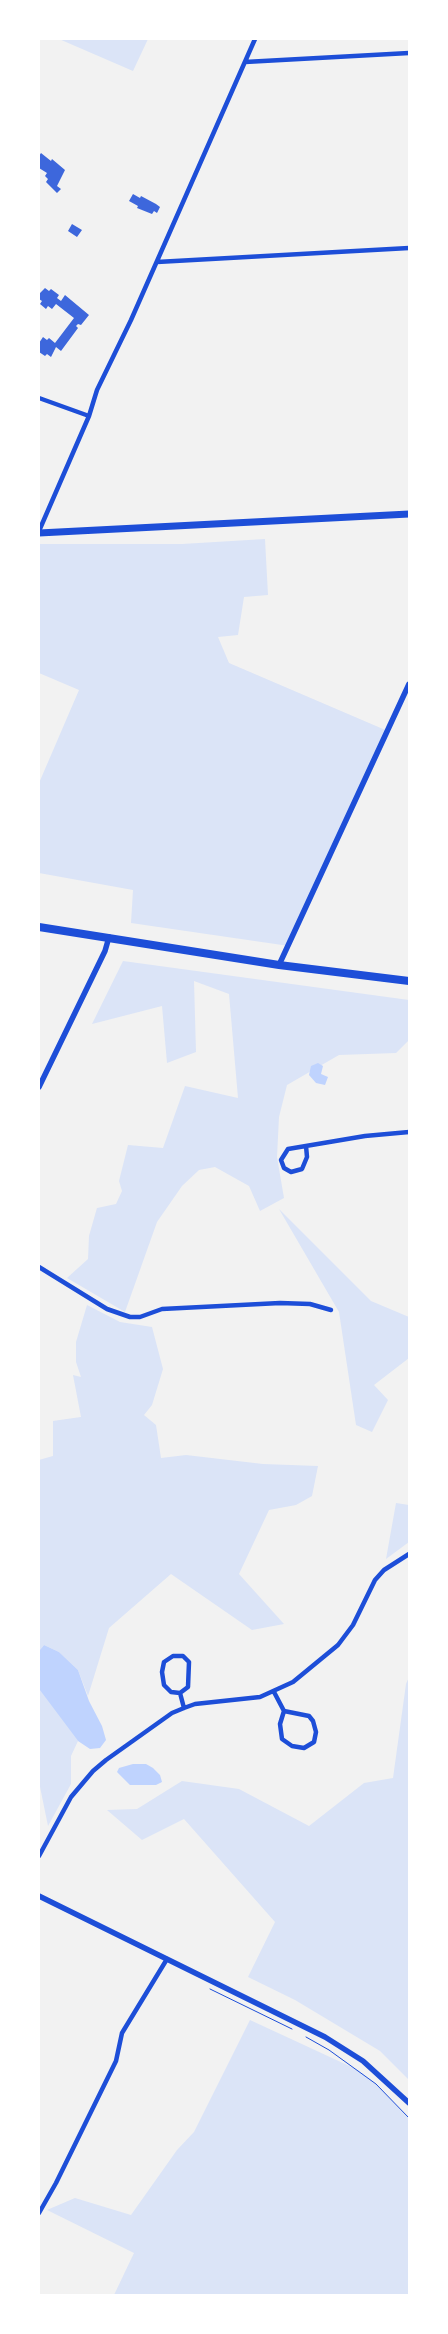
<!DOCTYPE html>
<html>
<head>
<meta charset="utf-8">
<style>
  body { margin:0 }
  #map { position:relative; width:448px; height:2334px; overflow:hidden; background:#f2f2f2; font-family:Karla,sans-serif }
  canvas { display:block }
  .frame { position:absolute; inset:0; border:40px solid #fff; pointer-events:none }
</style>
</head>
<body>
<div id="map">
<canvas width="448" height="2334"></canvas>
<div class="frame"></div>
</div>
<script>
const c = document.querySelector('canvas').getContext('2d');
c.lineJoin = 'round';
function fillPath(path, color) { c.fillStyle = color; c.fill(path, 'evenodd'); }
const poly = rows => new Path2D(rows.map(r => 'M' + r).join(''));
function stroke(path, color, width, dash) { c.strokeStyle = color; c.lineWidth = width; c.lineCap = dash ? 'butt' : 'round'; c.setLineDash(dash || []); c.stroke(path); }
fillPath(poly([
  [59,39,148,39,133,71],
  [265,539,268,595,244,597,238,635,218,637,229,663,390,732,289,946,131,923,133,890,39,873,39,783,79,690,39,673,39,544,182,544],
  [123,961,409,1000,409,1040,396,1053,339,1055,287,1085,279,1117,277,1157,284,1198,260,1211,249,1186,215,1167,199,1170,182,1186,157,1222,125,1312,67,1278,88,1259,89,1236,97,1208,116,1204,122,1191,119,1181,128,1145,163,1148,185,1086,238,1098,229,994,194,981,196,1052,167,1063,162,1006,92,1024],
  [279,1209,371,1301,409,1317,409,1358,374,1385,388,1400,372,1432,356,1425,339,1312],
  [87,1305,120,1322,152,1327,163,1369,152,1405,144,1415,156,1425,161,1458,186,1455,263,1464,318,1466,312,1496,296,1505,269,1510,239,1574,284,1624,252,1630,171,1574,109,1628,88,1696,78,1670,59,1652,44,1645,39,1651,39,1460,53,1456,53,1421,81,1417,73,1375,81,1377,76,1362,76,1342],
  [396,1503,409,1505,409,1542,386,1559],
  [409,1677,408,1788,409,2080,380,2051,295,2000,248,1977,275,1922,184,1819,142,1840,107,1810,137,1809,182,1781,239,1789,309,1826,364,1783,393,1778,406,1684],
  [39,1689,78,1741,71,1756,71,1784,48,1826,39,1782],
  [250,2020,358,2070,376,2084,409,2118,409,2295,114,2295,134,2253,47,2210,75,2198,131,2215,177,2150,194,2132]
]), '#dbe4f7');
fillPath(poly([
  [318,1063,323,1066,321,1074,328,1077,325,1085,316,1083,309,1075,311,1066],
  [44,1645,59,1652,78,1670,89,1701,102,1726,106,1740,100,1748,90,1749,78,1741,39,1689,39,1651],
  [133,1764,146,1764,153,1768,160,1775,162,1782,156,1785,130,1785,117,1772,119,1768]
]), '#bfd3fe');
fillPath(poly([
  [41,153,51,161,52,159,65,170,57,186,61,189,57,193,46,182,48,179,45,176,47,173,39,168,39,156],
  [133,194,140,198,141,196,156,204,160,207,157,213,154,211,152,214,137,208,138,206,129,201],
  [72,224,82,230,77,237,68,231],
  [45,288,49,291,51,289,59,295,57,298,61,301,65,295,89,315,81,325,78,324,76,326,78,328,61,351,56,347,51,357,47,354,45,356,39,352,39,343,43,337,47,340,49,338,55,343,74,318,56,304,52,309,48,306,46,309,40,304,42,301,39,299,39,294]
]), '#3d67dc');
stroke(poly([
  [210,1989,292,2029],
  [306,2037,329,2050,376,2084,409,2118]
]), '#1d4ed8', 1);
stroke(poly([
  [245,62,409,53],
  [157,262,409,248],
  [39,398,89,416],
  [39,531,89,416,97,390,131,320,255,39],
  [306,1146,307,1157,302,1169,291,1172,284,1168,281,1160,288,1149,365,1136,409,1132],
  [39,1267,107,1309,130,1317,140,1317,162,1309,280,1303,310,1304,331,1310],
  [274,1692,284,1711,280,1724,282,1739,292,1746,304,1748,314,1742,316,1732,313,1721,309,1716,284,1711],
  [180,1693,188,1687,189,1662,183,1656,173,1656,164,1662,162,1672,164,1685,171,1692,180,1693,184,1708],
  [39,1856,71,1797,93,1771,106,1760,172,1713,184,1708,195,1704,260,1697,293,1682,338,1645,353,1625,375,1580,384,1570,409,1554],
  [39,2213,56,2183,116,2061,122,2033,167,1959]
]), '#1d4ed8', 4.5);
stroke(poly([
  [279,965,409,684],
  [39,1087,105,951,109,937],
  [39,1896,325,2037,363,2061,409,2103]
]), '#1d4ed8', 5.5);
stroke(poly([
  [39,533,409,514]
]), '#1d4ed8', 7);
stroke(poly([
  [39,927,279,965,409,981]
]), '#1d4ed8', 8);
</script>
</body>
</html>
